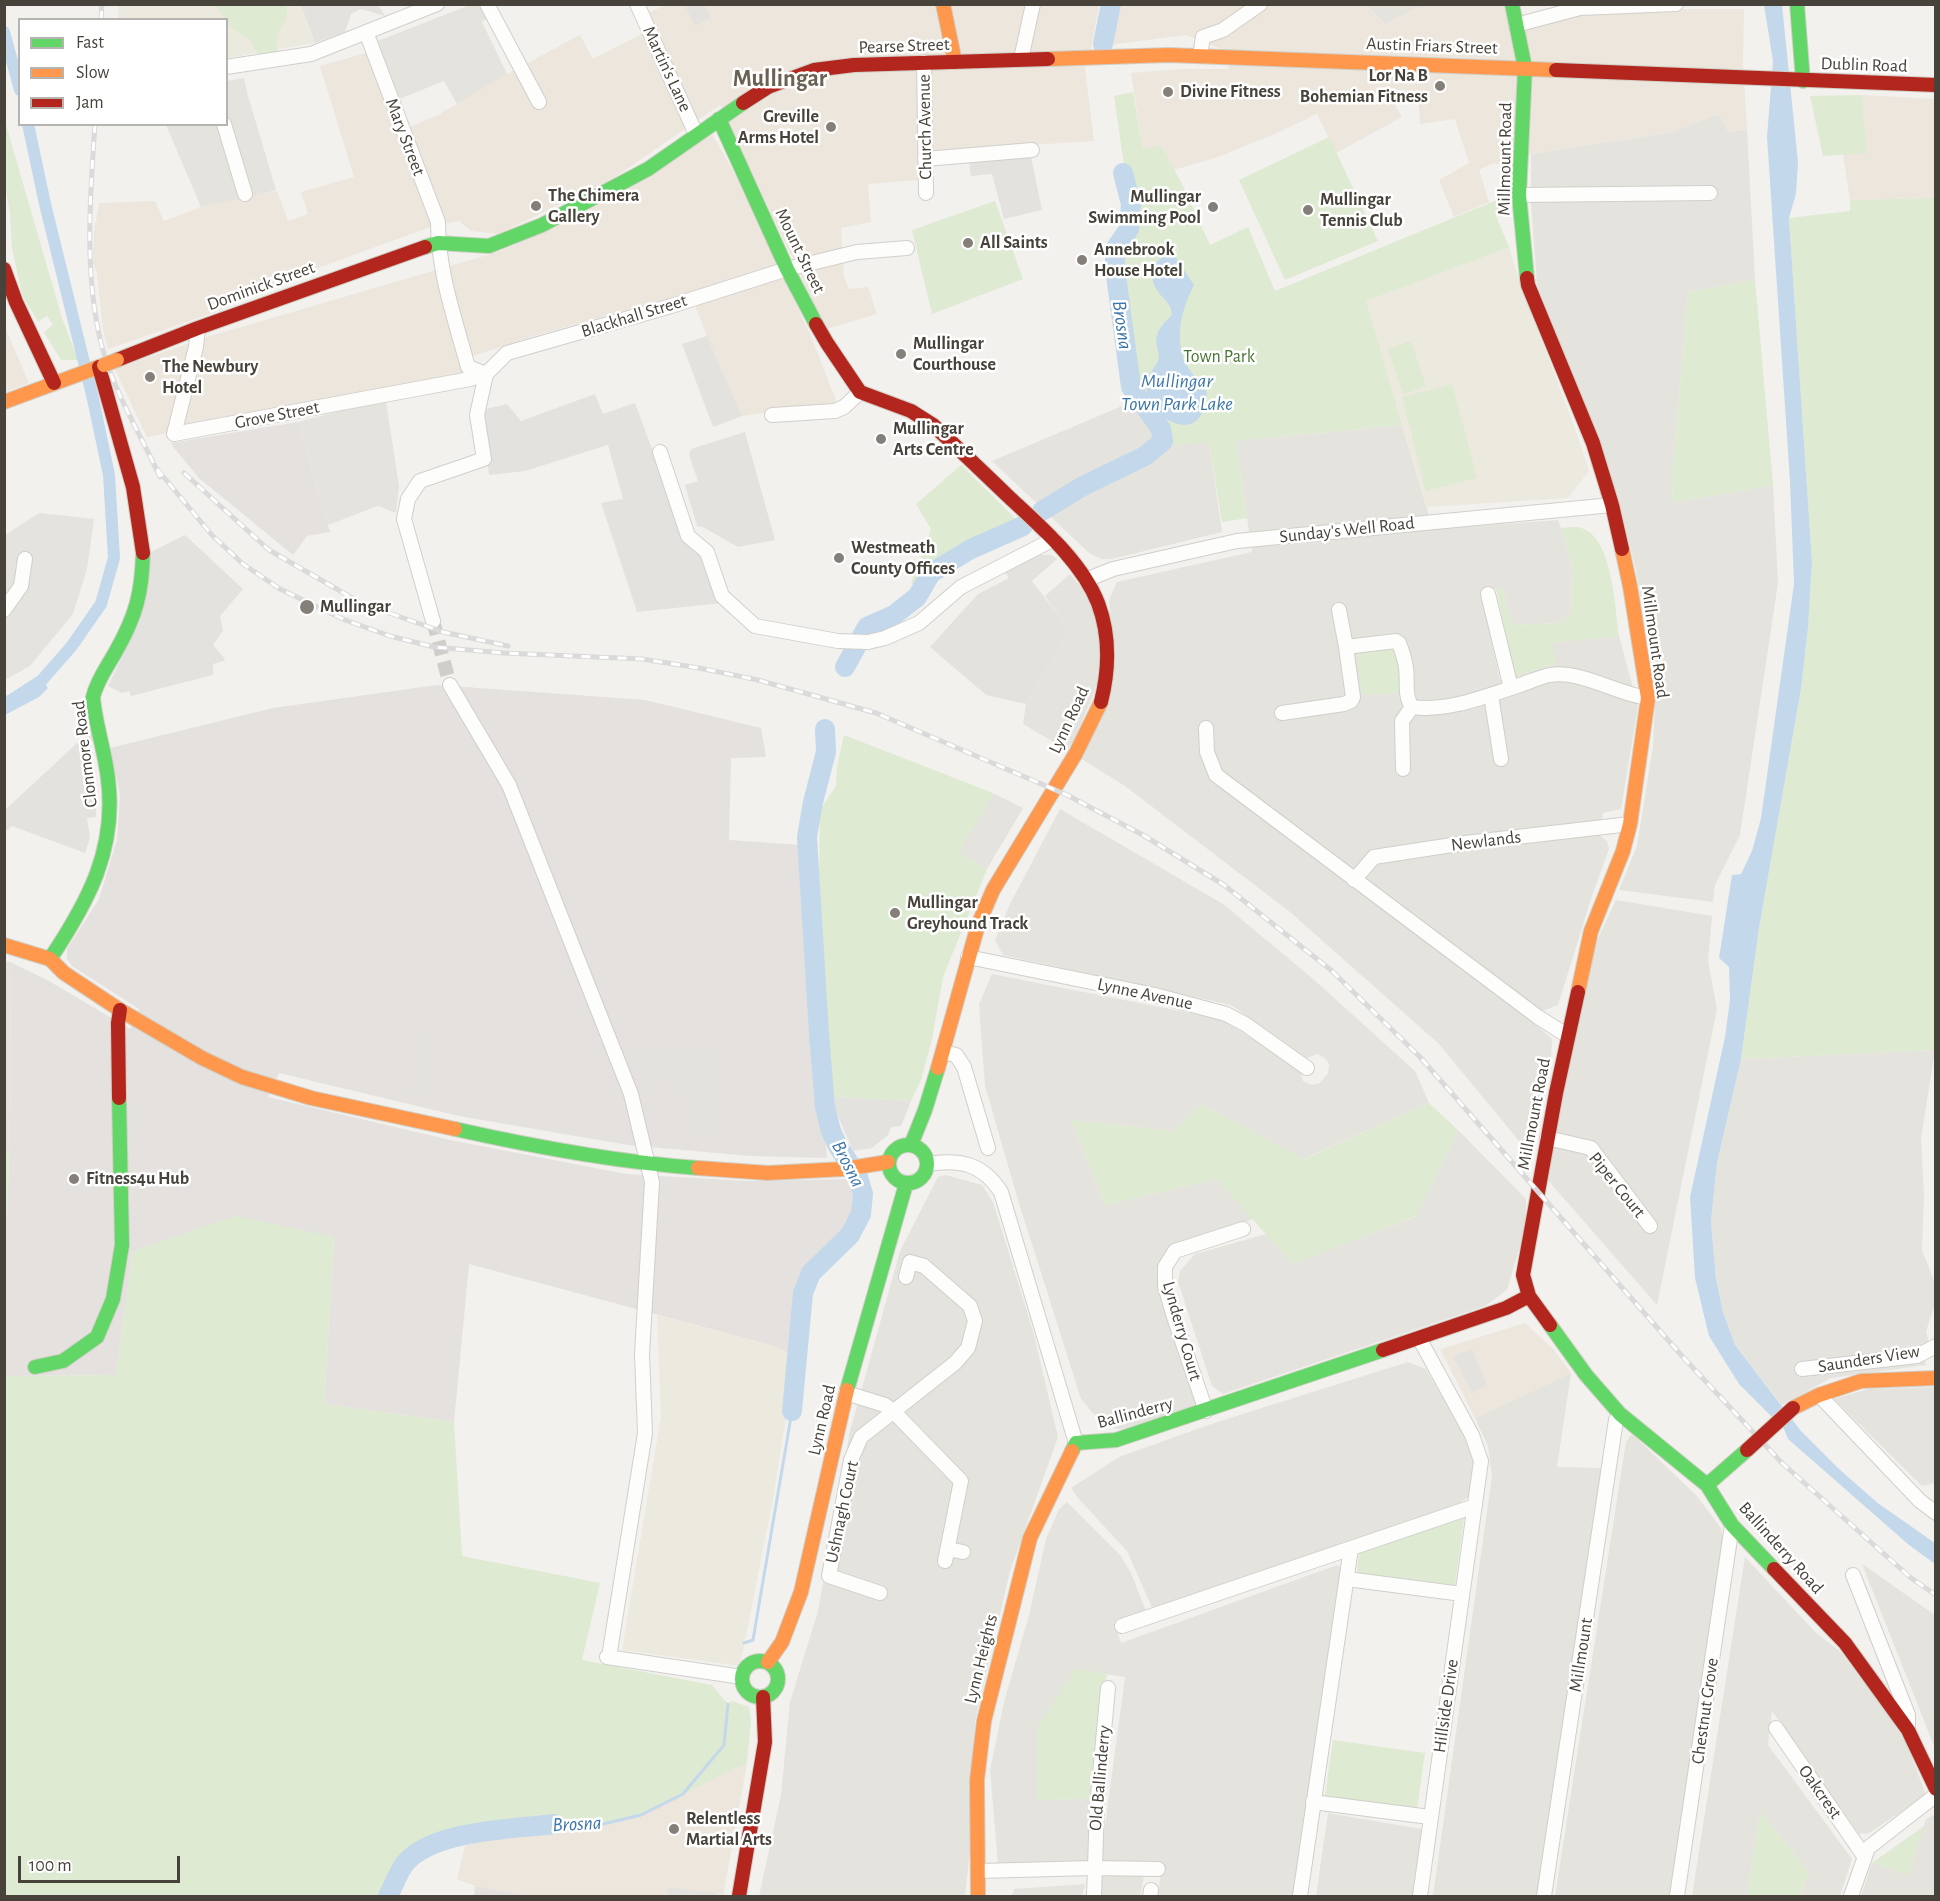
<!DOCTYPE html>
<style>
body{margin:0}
#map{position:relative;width:1940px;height:1901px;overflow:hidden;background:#f2f1ee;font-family:"Alegreya Sans",sans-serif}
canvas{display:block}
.frame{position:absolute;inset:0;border:6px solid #48433a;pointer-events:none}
.legend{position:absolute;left:18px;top:18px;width:210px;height:108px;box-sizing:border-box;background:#fff;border:2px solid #b6b4b0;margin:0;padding:8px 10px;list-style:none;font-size:18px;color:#48433a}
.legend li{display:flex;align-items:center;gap:12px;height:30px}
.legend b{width:30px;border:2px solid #b6b4b0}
.scale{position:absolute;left:18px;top:1856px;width:162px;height:27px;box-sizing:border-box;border:3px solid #48433a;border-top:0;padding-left:8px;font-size:18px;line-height:21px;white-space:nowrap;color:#48433a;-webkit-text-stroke:4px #fff;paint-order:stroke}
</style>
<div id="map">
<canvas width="1940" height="1901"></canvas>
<div class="frame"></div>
<ul class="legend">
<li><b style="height:8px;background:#63d668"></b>Fast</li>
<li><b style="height:8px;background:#ff974d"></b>Slow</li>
<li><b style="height:8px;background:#b3261e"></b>Jam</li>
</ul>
<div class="scale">100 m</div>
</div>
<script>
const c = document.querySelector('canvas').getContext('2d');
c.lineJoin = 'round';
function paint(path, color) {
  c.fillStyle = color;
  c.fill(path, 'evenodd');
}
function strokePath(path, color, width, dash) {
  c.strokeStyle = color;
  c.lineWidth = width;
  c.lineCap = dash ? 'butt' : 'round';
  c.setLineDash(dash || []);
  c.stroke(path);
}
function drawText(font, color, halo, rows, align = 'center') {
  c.font = font + ' "Alegreya Sans",sans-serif';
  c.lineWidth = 5;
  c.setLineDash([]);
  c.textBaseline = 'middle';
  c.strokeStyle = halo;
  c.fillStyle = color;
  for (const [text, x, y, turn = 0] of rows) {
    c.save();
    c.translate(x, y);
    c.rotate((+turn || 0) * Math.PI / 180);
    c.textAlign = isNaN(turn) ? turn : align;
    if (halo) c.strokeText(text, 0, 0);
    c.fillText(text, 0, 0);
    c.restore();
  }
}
paint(new Path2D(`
 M470 5H480L487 19 482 22 507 74 457 104 444 81 397 100 375 42Z
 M1366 5H1442L1413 9 1386 25Z
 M244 78 248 96 276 190 252 197 201 207 166 125 226 124 227 81Z
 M1719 114 1728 132 1747 130 1755 280 1688 292 1674 455 1672 503 1773 485 1778 583 1740 835 1715 885 1713 902 1619 890 1637 846 1653 746 1656 687 1636 570 1622 514 1537 284 1531 203V154L1672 132Z
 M1134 401 1167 446 1209 441 1222 532 1112 559H1101L1089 553 992 461Z
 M386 402 399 486 396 513 378 506 328 525 298 422 362 405Z
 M1402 425 1433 529 1558 520 1561 528 1572 566 1571 614 1561 623 1512 625 1502 587 1481 594 1500 680 1556 664 1551 643 1619 636 1638 707 1621 809 1603 813 1599 835 1607 841 1609 849 1592 896 1558 1005 1542 1011 1535 1024 1552 1039 1551 1064 1533 1158 1439 1044 1290 912 1125 786 1080 758 1112 633 1109 600 1117 582 1252 552 1236 441Z
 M39 513 94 519 87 569 73 614 30 666 5 680V535Z
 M1070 574 1088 596 1099 629 1100 653 1098 678 1094 693 1074 740 1067 750 1023 724 1026 704 1067 636 1061 619 1045 596Z
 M993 793 1023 808 987 869 958 853Z
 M1060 809 1223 904 1312 978 1415 1071 1429 1103 1303 1159 1201 1104 1174 1131 1071 1120 1105 1205 1216 1179 1253 1219 1172 1249 1162 1262 1199 1404 1121 1430 1102 1424 1081 1399 1018 1200 985 1086 979 1004 992 974 1221 1019 1300 1069 1303 1081 1312 1085 1320 1083 1328 1073 1329 1064 1325 1058 1318 1054 1307 1058 1231 1005 1003 955 995 940 1010 904Z
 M1616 900 1712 916 1708 961 1717 1009 1657 1305 1546 1178 1593 949Z
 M4 961 10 962 11 1084 9 1150H5Z
 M1935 1050 1921 1138 1924 1196 1922 1250 1936 1286 1935 1305 1926 1331 1932 1354 1924 1358 1926 1365 1831 1378 1782 1405 1735 1345 1723 1312 1716 1279 1711 1222 1717 1163 1741 1059Z
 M1458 1130 1526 1199V1225L1507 1290 1485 1306 1223 1394 1212 1386 1178 1282 1180 1271 1195 1254 1266 1234 1293 1263 1415 1217Z
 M946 1175 982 1185 993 1202 1033 1331 1058 1437 1010 1571 975 1722 972 1831 965 1896H759L781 1795 790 1702 818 1611 850 1431 900 1251 938 1177Z
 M1408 1362 1426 1369 1463 1433 1474 1464 1469 1496 1460 1503 1153 1610 1127 1551 1078 1498 1071 1488 1119 1457 1214 1423Z
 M1571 1373 1557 1467 1603 1468 1539 1896H1433L1492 1476 1488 1446 1475 1418Z
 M1935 1387V1483L1922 1486 1834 1399 1868 1389Z
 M1632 1434 1696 1495 1721 1528 1724 1552 1672 1896H1555L1626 1442Z
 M1067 1502 1121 1556 1131 1573 1146 1611 1114 1622 1121 1643 1337 1565 1344 1570 1294 1896H1158L1162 1864 1100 1863 1125 1677 1103 1674 1037 1727V1800L1091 1799 1089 1863 998 1865 990 1770 1004 1702 1029 1615 1046 1539 1059 1509Z
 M1745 1557 1816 1633 1840 1651 1888 1715 1908 1746 1926 1795 1869 1833 1859 1834 1772 1711 1768 1745 1852 1859 1840 1896H1799L1809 1873 1760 1811 1747 1896H1692Z
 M1862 1564 1935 1615V1749L1925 1723Z
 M1328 1813 1421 1829 1423 1837 1415 1896H1316Z
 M1934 1815 1935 1896H1861L1872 1863 1908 1875 1926 1819Z
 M1102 1875 1144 1876 1140 1896H1100L1098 1889Z
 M1085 1884 1082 1896H1012L1014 1889Z`), '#e5e3dd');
paint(new Path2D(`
 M1442 4 1508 5 1513 30 1579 13 1636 9H1744L1743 64 1747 130 1728 132 1719 114 1672 132 1531 154H1511L1510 164H1491L1479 170 1489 202 1454 217 1439 180 1469 163 1455 119 1420 124 1418 91 1386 90 1402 117 1336 153 1317 114 1277 133 1218 157 1174 170 1161 145 1143 149 1131 73 1181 69H1229L1226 51 1186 35 1108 45 1118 5H1366L1386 25 1413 9Z
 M666 5H1099L1092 44 1085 69 1094 141 918 152 919 180 868 184 871 222 841 228 844 277 849 289 868 287 877 314 826 329 720 105 612 179 498 234 471 231 459 221 442 224 405 129 438 115 507 74 580 35 593 59 654 28 648 13Z
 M366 53 375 70 433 226 323 266 261 293 204 316 108 349 103 330 97 273 93 263 94 232 99 203 155 201 164 221 201 207 277 191 288 221 308 214 301 192 354 177 320 66Z
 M1862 95 1935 99V198L1850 200 1843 154 1867 152Z
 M710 130 749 200 812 339 837 403 742 416 707 336 690 292 534 336 470 357 465 376 147 437 115 369 207 337 501 251 564 223Z
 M5 327 29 383 5 392H4Z
 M1525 1323 1553 1349 1571 1373 1475 1418 1439 1347 1441 1349Z
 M747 1763 723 1896H531L475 1886 457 1879 468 1834 555 1824 599 1825 641 1815Z`), '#ece6dc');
paint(new Path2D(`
 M298 422 330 532 307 536 293 555 199 478 174 448 171 443Z
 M437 685 645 700 761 728 766 757 731 758 729 840 800 845 827 1158 750 1156 628 1145 459 1116 279 1073 268 1097 450 1140 626 1174 747 1181 854 1179 861 1195 854 1227 801 1291 796 1357 774 1346 469 1264 454 1422 324 1404 334 1238 133 1251 116 1375 5 1376 4 1225 7 1219 11 1084 10 962 49 981 130 1029 139 1009 72 966 67 959V949L99 899 117 840 120 795 110 748 273 708Z
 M475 1886 531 1896H474Z`), '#e4e1de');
paint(new Path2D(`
 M119 5H301L315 43 227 58 226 20H118Z
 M1509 247 1519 280 1573 423 1589 471 1568 498 1427 507 1365 301Z
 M657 1315 774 1346 796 1357 772 1504 740 1666 622 1650 661 1417Z`), '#ece9de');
paint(new Path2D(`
 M215 5H285C290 19 284 22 278 33 276 39 277 48 277 54L260 58 251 41 233 29Z
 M1133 92 1143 149 1161 145 1182 184 1210 245 1248 227 1275 291 1507 196 1496 216 1509 247 1366 301 1402 425 1236 441 1247 518 1222 522 1209 442 1167 446 1162 426 1134 381 1117 266 1136 248 1114 96Z
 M1862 95 1867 153 1823 156 1810 96Z
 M4 118 62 318 78 360H61L44 332 53 325 47 316 38 322 22 294 12 248 10 213 5 186Z
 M1329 137 1378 241 1285 280 1239 180Z
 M1935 198V1050L1741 1059 1759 928 1801 689 1808 628 1812 562 1789 218 1850 211V200Z
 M995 201 1023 279 932 314 912 230Z
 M1755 280 1773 485 1672 503 1674 455 1688 292Z
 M1411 341 1426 387 1403 394 1388 349Z
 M1452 384 1477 478 1426 491 1402 397Z
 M961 465 1023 526 971 549 931 573 924 586 911 584 931 529 916 504Z
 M1561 528C1567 528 1575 526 1581 528 1613 537 1615 609 1619 636L1552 643 1556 664 1515 676 1496 589 1502 587 1512 625 1561 623 1571 614 1572 566Z
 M1381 648H1391L1399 662 1401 693 1362 695 1357 655 1361 651Z
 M844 735 993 793 959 853 987 869 943 977 932 1039 921 1080 911 1101 830 1097 819 874 820 810 836 786 837 767Z
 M1429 1103 1458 1130 1416 1216 1293 1264 1216 1179 1105 1205 1071 1120 1174 1131 1201 1104 1304 1159Z
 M5 1150H9L7 1219 5 1225Z
 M236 1216 334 1237 324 1404 454 1422 462 1556 600 1583 582 1660 712 1685 728 1704 732 1701 749 1707 751 1720 747 1763 641 1815 599 1825 555 1824 468 1834 428 1846 407 1860 388 1896H5L4 1376 116 1375 133 1251Z
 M1464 1518 1455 1585 1357 1573 1359 1550Z
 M1076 1668 1107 1675 1103 1691 1091 1799 1037 1800V1727Z
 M1333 1740 1425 1753 1417 1809 1325 1796Z
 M1760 1811 1809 1873 1799 1896H1747Z
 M1924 1826 1908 1875 1872 1863Z`), '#deead1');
paint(new Path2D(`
 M301 5H378L385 16 361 9 351 14 345 32 315 43Z
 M685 5H705L710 18 695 26Z
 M1031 157 1042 210 1004 219 992 174 971 176 969 162Z
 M707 336 742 416 713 427 682 344Z
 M595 394 603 414 635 403 659 468 700 551 722 603 637 612 601 503 623 499 608 445 525 471 489 475 483 418 486 409 507 404 521 421Z
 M745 432 775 540 738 547 703 527 697 526 685 485 698 481 689 455 691 449Z
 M185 535 243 589 220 616 223 631 213 645 225 659 224 661 213 664V675L131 696 129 691 122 693 108 686 137 626 149 553Z
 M1038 555H1051L1057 559 1032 581 1061 619 1067 636 1026 704 986 695 930 647 978 594 1009 578 1005 572Z
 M91 730 95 740 91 742 95 773 96 817 87 818 90 838 85 853 12 826 5 832V810Z
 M424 1031 430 1032 423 1097 413 1096Z
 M635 1048 720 1050 716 1134 695 1132V1116H701V1097L689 1092H678V1080H659L656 1092 642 1091Z
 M830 1097 911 1101 901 1126 891 1127 888 1135 872 1148 853 1151Z
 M1472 1349 1487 1386 1472 1393 1453 1356Z
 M669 1888 716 1892 715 1896H667Z`), '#e4e2df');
paint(new Path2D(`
 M1764 5H1782L1798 162 1796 194 1789 218 1812 562 1808 628 1801 689 1759 928 1741 1059 1717 1163 1711 1222 1716 1279 1723 1312 1735 1345 1801 1431 1840 1470 1879 1504 1935 1543V1564L1909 1545 1788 1439 1784 1429 1739 1384 1709 1336 1695 1278 1690 1197 1725 1037 1730 1000 1729 967 1719 958 1732 875 1741 874 1752 851 1761 818 1794 584 1790 481 1767 137 1773 61Z
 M1169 255 1175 256 1194 285C1182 308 1174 337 1185 362 1190 373 1201 383 1207 393 1202 455 1141 413 1147 381 1148 374 1156 367 1158 360 1160 356 1158 351 1157 347 1154 332 1162 325 1172 315 1171 302 1163 300 1157 290 1148 276 1152 259 1169 255Z
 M39 676 48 688 39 697 5 715V697Z`), '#c3d9eb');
strokePath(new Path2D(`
 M744 1643 753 1640 792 1411
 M555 1824 599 1825 641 1815 683 1794 724 1745 728 1704`), '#c3d9eb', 3);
strokePath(new Path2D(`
 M4 32 20 90
 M4 705 42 680 71 647 101 604 114 558 109 475 93 399 45 204 28 124`), '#c3d9eb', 12);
strokePath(new Path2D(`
 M1103 44 1111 4
 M1042 511 1083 486 1145 456 1163 441 1161 429 1131 387 1115 268V249L1129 229 1131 204 1123 173
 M845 667 867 627 894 615 917 597 931 573 971 549 1023 526
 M792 1411 803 1293 811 1273 850 1235 861 1214 863 1194 858 1177 838 1146 831 1131 825 1107 819 1034 807 837 813 802 826 752 825 729
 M388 1896C394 1886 399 1868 408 1860 439 1830 513 1829 555 1824`), '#c3d9eb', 20);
strokePath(new Path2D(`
 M433 621 450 685`), '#d0ceca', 14, [14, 7]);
const street = new Path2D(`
 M487 4 539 102
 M637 4 696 134
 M1516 25 1580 8 1676 4
 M366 32 438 222C438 272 455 319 468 367L486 374
 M1200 56 1203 37 1223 30 1260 4
 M1021 59 1033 4
 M924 62 926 193
 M226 67 311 54 437 4
 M224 124 245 194
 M925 159 1032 150
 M1519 195 1710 193
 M198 328 196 347 174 434 470 379 486 374 507 353 671 306 787 269 857 252 907 248
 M772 415 835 411 844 407 860 392
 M660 452 688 536 707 552 722 596 755 626 838 641 868 642 885 638 919 623 961 587 1054 539
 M1086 580 1113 569 1237 541 1612 505
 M1488 594 1511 688
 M4 610 21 586 25 559
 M1339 610 1346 647
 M433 621 404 519 408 499 420 481 484 459 477 415 486 374
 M450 685 509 785 631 1094 652 1182 642 1354 645 1433 609 1657
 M1491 695 1501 759
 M1282 713 1344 704 1351 701 1353 697 1346 647 1396 641 1399 643C1402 651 1405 659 1406 668 1408 682 1404 695 1412 707 1448 712 1486 696 1520 685 1529 682 1540 677 1550 675 1582 670 1616 694 1648 698
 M1206 728 1207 752 1216 775 1538 1017 1568 1036
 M1403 769 1402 721 1412 707
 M1354 880 1374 857 1465 843 1630 824
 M968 957 1155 995 1226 1014 1245 1024 1307 1068
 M943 1052 956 1055 964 1067 988 1148
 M1547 1138 1591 1148 1650 1226
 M927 1164C960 1159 982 1163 1001 1192L1076 1443
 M1419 1338 1472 1435 1481 1461 1420 1896
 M1802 1369 1917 1356 1936 1346
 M846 1393 885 1405 893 1411 961 1481 945 1561
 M1819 1395 1920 1501 1936 1513
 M1206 1411 1174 1317 1165 1286V1267L1175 1251 1243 1229
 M948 1549 963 1552
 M1853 1575 1908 1715V1730
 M1347 1579 1462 1594
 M880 1593 829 1576 851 1460 861 1437 955 1363 968 1348 975 1321 970 1306 924 1266 910 1262 906 1277
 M1122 1626 1475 1506
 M607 1657 742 1677
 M1776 1728 1864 1856
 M1313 1802 1430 1817
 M979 1871 1093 1868 1158 1869
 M1094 1896 1097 1806 1108 1688
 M1150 1896 1151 1890
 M1300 1896 1351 1548
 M1544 1896 1616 1420 1620 1414
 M1677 1896 1732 1525
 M1851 1896 1868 1848 1936 1795`);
const fast = new Path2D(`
 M1512 4 1525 68 1519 195 1527 278
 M1797 4 1803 81
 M719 119 787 269 816 324
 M425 247 438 243 489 246 542 225 648 169 743 103
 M50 959C88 902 117 849 108 779 105 751 95 724 93 697 97 680 108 666 116 651 136 616 142 593 143 553
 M455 1129C535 1147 616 1162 698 1168
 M889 1164a19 19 0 1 1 38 0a19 19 0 1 1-38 0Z
 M911 1145 925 1110 938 1068
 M1550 1325 1586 1375 1620 1414 1707 1485 1732 1525 1774 1569
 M35 1367 63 1361 97 1337 113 1299 122 1245 119 1098
 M847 1390 906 1184
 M1072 1451 1076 1443 1116 1440 1383 1350
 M1707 1485 1747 1450
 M742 1679a18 18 0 1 1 36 0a18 18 0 1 1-36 0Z`);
const slow = new Path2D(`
 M943 4 955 62
 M1048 59 1169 55 1556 70
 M4 402 104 365
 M4 945 50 959 64 973 120 1010 202 1058 242 1077 311 1098 455 1129
 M1578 992 1591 931 1623 851 1630 824 1648 698 1630 586 1622 549
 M938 1068 978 925 993 890 1076 753 1101 702
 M698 1168 768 1173 844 1169 888 1162
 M1793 1408 1819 1395 1861 1381 1936 1378
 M768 1662 782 1642 801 1592 847 1390
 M978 1896 977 1780 984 1721 1030 1538 1072 1451`);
const jam = new Path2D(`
 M1556 70 1936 85
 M743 103 768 87 814 70 854 65 1048 59
 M4 269 16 302 54 383
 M1527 278 1528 285 1593 443 1612 505 1622 549
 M816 324 827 343 860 392 911 411 933 425C959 449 984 473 1010 498 1041 527 1082 562 1098 603 1110 635 1109 670 1101 702
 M117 360 198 328 425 247
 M99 367 133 487 143 553
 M119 1098 118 1023 120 1010
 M1550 1325 1529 1296 1523 1275 1556 1093 1578 992
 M1383 1350 1506 1308 1529 1296
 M1774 1569 1845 1643 1908 1730 1936 1789
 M739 1896 765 1742 763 1697`);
strokePath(street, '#d0cfcb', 16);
strokePath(fast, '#d0cec5', 16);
strokePath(slow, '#d0cec5', 16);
strokePath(jam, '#d0cec5', 16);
strokePath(street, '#fdfdfc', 14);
strokePath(fast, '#63d668', 14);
strokePath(slow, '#ff974d', 14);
strokePath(jam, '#b3261e', 14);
const rail = new Path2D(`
 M101 20 102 4
 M95 124C90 196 84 273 101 343 113 391 140 433 160 477
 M157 469 211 534 243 564 280 589 345 620 390 636 434 647 503 653 642 659 699 668 758 680 876 713 1067 795 1143 835 1224 885 1332 971 1420 1057 1682 1356 1782 1463 1911 1578 1936 1595
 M184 473 269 550 361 603 443 632 508 646`);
strokePath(rail, '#dadada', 5);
strokePath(rail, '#fff', 3, [9]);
const slowBridge = new Path2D(`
 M104 365 117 360`);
const jamBridge = new Path2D(`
 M1747 1450 1793 1408`);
strokePath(slowBridge, '#d0cec5', 16, []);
strokePath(jamBridge, '#d0cec5', 16, []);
strokePath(slowBridge, '#ff974d', 14);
strokePath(jamBridge, '#b3261e', 14);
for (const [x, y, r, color] of [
 [1440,86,6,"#848079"],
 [1168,92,6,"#848079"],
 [831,127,6,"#848079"],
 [536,206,6,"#848079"],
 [1213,207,6,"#848079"],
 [1308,210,6,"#848079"],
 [968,243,6,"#848079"],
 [1082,260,6,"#848079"],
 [901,354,6,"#848079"],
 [150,377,6,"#848079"],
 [881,439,6,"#848079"],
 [839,558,6,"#848079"],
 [307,607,8,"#848079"],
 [895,913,6,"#848079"],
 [74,1179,6,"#848079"],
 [674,1829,6,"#848079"]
]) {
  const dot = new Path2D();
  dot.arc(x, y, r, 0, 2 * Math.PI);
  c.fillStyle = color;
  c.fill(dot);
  strokePath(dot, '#fff', 2);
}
drawText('18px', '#48433a', '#fff', [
 ["Pearse Street",904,46,-2],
 ["Austin Friars Street",1432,46,2],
 ["Dublin Road",1864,65,2],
 ["Martin's Lane",667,69,65],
 ["Church Avenue",925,127,-91],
 ["Mary Street",405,137,69],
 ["Millmount Road",1505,159,-89],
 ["Mount Street",800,251,64],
 ["Dominick Street",261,286,-20],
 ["Blackhall Street",634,316,-17],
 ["Grove Street",277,415,-11],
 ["Sunday's Well Road",1347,530,-6],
 ["Millmount Road",1655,642,82],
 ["Lynn Road",1069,720,-65],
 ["Clonmore Road",85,754,-97],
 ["Newlands",1486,841,-7],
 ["Lynne Avenue",1145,994,12],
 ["Millmount Road",1534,1114,-79],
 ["Piper Court",1617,1185,51],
 ["Lynderry Court",1182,1331,74],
 ["Saunders View",1869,1359,-9],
 ["Ballinderry",1135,1413,-15],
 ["Lynn Road",822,1420,-77],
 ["Ushnagh Court",842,1512,-78],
 ["Ballinderry Road",1781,1548,48],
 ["Millmount",1581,1655,-81],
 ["Lynn Heights",981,1659,-76],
 ["Hillside Drive",1446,1706,-82],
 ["Chestnut Grove",1705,1711,-82],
 ["Old Ballinderry",1100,1778,-85],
 ["Oakcrest",1820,1792,55]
]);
drawText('bold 18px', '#48433a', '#fff', [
 ["Lor Na B",1428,76,"right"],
 ["Bohemian Fitness",1428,97,"right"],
 ["Divine Fitness",1180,92],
 ["Greville",819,117,"right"],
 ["Arms Hotel",819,138,"right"],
 ["The Chimera",548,196],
 ["Gallery",548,217],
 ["Mullingar",1201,197,"right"],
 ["Swimming Pool",1201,218,"right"],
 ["Mullingar",1320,200],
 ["Tennis Club",1320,221],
 ["All Saints",980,243],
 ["Annebrook",1094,250],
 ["House Hotel",1094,271],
 ["Mullingar",913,344],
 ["Courthouse",913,365],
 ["The Newbury",162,367],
 ["Hotel",162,388],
 ["Mullingar",893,429],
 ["Arts Centre",893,450],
 ["Westmeath",851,548],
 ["County Offices",851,569],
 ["Mullingar",320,607],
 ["Mullingar",907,903],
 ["Greyhound Track",907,924],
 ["Fitness4u Hub",86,1179],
 ["Relentless",686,1819],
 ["Martial Arts",686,1840]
], 'left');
drawText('18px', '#487532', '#fff', [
 ["Town Park",1219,357]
]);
drawText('italic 20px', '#3d76aa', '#fff', [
 ["Brosna",1122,325,82],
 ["Mullingar",1177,381],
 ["Town Park Lake",1177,404],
 ["Brosna",848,1164,63],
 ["Brosna",577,1824,-3]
]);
drawText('bold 24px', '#6a6252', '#fff', [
 ["Mullingar",780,79]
]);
</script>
